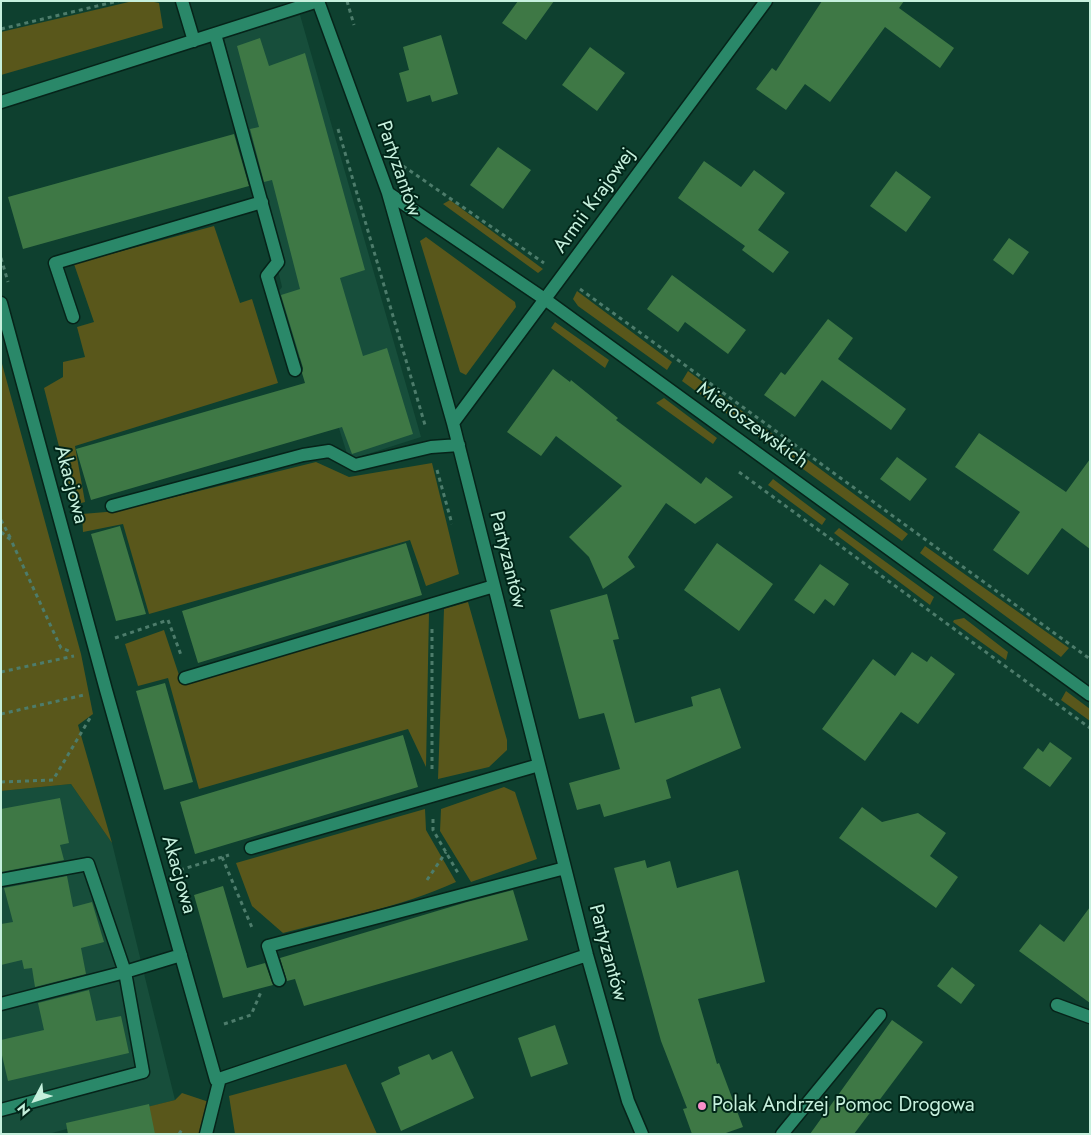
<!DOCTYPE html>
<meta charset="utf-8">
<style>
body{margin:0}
#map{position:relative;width:1091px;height:1135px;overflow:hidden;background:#0e402f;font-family:Jost,sans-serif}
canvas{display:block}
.frame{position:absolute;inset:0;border:2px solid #c6f0dd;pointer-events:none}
.north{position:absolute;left:10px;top:1075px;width:50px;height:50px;-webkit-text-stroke:4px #002518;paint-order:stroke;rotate:230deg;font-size:14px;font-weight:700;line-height:20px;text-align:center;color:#c6f0dd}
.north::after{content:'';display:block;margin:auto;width:18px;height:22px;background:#c6f0dd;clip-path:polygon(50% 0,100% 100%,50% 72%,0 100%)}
</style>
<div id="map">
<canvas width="1091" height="1135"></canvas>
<div class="frame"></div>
<div class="north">N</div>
</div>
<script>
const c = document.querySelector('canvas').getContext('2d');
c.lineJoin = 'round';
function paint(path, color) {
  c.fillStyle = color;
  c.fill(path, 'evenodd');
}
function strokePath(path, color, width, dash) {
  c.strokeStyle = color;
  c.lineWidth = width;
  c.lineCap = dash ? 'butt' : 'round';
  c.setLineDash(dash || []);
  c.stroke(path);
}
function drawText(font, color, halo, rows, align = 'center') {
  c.font = font + ' Jost,sans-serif';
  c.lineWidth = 4;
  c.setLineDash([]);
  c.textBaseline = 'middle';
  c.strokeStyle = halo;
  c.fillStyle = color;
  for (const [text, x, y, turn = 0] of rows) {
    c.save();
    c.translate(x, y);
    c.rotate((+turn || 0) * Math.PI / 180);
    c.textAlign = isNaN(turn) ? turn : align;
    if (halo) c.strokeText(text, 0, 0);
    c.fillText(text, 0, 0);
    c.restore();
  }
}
paint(new Path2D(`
 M300 15 421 437 349 460 316 355 295 359 276 295 282 287 224 38Z
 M71 784 112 843 175 1100 48 1134H1V791Z`), '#174e3b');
paint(new Path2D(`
 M133 1H149L159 3 163 28 1 75V32Z
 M450 200 543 269 538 273 443 204Z
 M214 226 240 303 252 299 278 383 75 446 85 502 74 505 44 388 63 377V362L85 357 77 327 94 322 74 264Z
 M426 237 515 302 516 307 466 375 460 372 420 241Z
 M577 291 672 362 667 370 578 306 573 299Z
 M555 322 609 360 605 368 551 328Z
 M1 360 81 654 93 714 78 725 112 843 71 784 1 791Z
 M688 371 908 534 902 541 682 381Z
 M664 398 717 438 713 444 656 403Z
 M316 462 349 477 432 463 459 574 426 586 410 540 149 614 123 524 83 532 82 514 118 511Z
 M773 479 826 519 822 525 768 485Z
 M839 528 934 597 930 605 834 533Z
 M925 546 1069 648 1061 657 920 553Z
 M468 602 507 740V750L489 767 438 779 444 609Z
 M429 612 426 767 408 729 199 789 168 678 138 686 125 644 164 630 182 684Z
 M964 618 1008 652 1006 660 953 622 954 620Z
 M1066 691 1090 709V721L1061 700Z
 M504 787 515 792 537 859 471 882 440 831 441 809Z
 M425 809 426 830 456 882C401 907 341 918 283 933L252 906 236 863Z
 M346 1064 377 1134H235L229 1096Z
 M182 1093 209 1102 201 1134H153L147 1107 175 1100Z`), '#59571b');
paint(new Path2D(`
 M518 1H554L526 40 502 23Z
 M822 1H904L899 8 954 48 940 68 885 27 830 102 805 84 786 110 756 89 772 68 776 71Z
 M441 35 458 94 432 102 430 95 407 102 399 73 409 70 403 47Z
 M260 38 269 66 305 53 365 270 340 278 363 356 387 348 413 434 352 454 342 427 91 500 76 449 305 383 302 373 303 368 281 295 300 289 272 180 264 182 250 129 259 127 237 46Z
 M590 47 625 73 597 111 562 85Z
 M234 134 249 186 23 249 8 197Z
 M498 147 531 170 503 209 470 185Z
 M704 161 741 187 754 170 785 193 758 230 789 252 773 273 742 250 745 246 678 198Z
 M896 171 931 197 906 232 870 206Z
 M1009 238 1029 252 1013 275 993 260Z
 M672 275 746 330 728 354 685 322 678 332 647 309Z
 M828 319 853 338 838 359 906 409 891 430 822 380 795 417 764 395 781 372 785 375Z
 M553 369 570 382 571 380 618 418 616 420 701 484 706 477 733 497 695 524 666 503 628 557 635 567 603 589 589 557 569 537 622 486 556 436 541 456 507 432Z
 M979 433 1066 492 1090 459V549L1062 528 1028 575 993 550 1020 512 955 467Z
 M897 457 927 479 910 501 880 479Z
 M120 526 146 614 116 621 91 534Z
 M406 543 422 595 198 663 182 611Z
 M717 543 773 584 739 631 684 590Z
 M820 564 849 584 834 606 825 599 814 614 794 600Z
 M607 594 619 639 613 640 635 723 693 706 691 697 720 688 741 748 666 780 671 798 604 817 600 804 577 810 569 783 620 769 604 713 579 719 550 610Z
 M912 652 927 662 931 656 955 674 918 724 901 712 865 761 822 729 873 659 895 676Z
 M165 683 193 782 164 790 136 691Z
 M403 735 418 787 195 854 180 802Z
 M1050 742 1072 758 1050 787 1023 768 1038 748 1043 752Z
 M60 798 69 843 60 845 64 860 1 872V809Z
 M862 807 882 822 918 813 946 833 930 856 958 877 936 908 839 838Z
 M645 860 647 868 670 861 677 888 738 870 765 982 698 999 717 1064 719 1063 743 1127 723 1134H692L683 1109 687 1108 661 1041 650 1001 614 868Z
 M67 876 73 907 92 902 104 942 81 948 86 974 35 987 32 968 24 969 22 960 1 965V924L13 922 4 888Z
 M223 886 247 968 265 963 273 985 223 998 194 895Z
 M513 890 528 940 304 1006 295 979 287 981 280 958 467 902Z
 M1090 907V1003L1019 951 1040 924 1064 942Z
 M952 967 975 985 961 1004 937 986Z
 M89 990 96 1021 121 1016 129 1053 8 1081 1 1051V1040L44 1030 38 1003Z
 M892 1020 923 1042 854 1134H810Z
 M555 1025 568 1064 531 1077 518 1038Z
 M452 1051 474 1098 401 1131 381 1083 400 1074 398 1067 429 1054 432 1060Z
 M149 1104 155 1134H68L66 1123Z`), '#3e7845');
const minor = new Path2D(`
 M182 1 194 41
 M318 1 388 193 453 423 587 955 628 1101 642 1134
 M215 34 278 262 267 276 295 370
 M1 102 318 1
 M388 193 546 300 1090 695
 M1 303 106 690 216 1080 587 955
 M73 317 55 263 262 202
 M453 423 766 1
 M112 506 303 455 329 451 355 465 431 447 459 445
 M185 678 494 586
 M251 848 539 765
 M1 880 88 864 125 972 143 1072 1 1110
 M279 980 268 946 565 868
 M1 1004 125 972 181 955
 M1057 1005 1090 1017
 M206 1134 220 1078
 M782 1134 880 1015`);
strokePath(minor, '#062319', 15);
strokePath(new Path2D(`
 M347 1 354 25
 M1 29 118 1
 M338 129 425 425
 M403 166 544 263
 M1 258 8 282
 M580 289 1090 659
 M437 470 452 524
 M739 472 1090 728
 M1 520 11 539
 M1 532 11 540 61 648 72 652
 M432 629V773
 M115 638 168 620 181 655
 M1 672 74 656
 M1 714 84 695
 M1 782 53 780 90 718
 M433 819V830L458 873
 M222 857 253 930
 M180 870 229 855
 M427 880 446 852
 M224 1024 251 1015 261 992
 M179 1134 183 1128`), '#4d7c6b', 3, [4, 4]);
strokePath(minor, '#2a8869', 12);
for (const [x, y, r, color] of [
 [702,1106,5,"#f98fca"]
]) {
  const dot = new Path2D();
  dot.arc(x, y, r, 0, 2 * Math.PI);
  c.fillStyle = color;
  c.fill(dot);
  strokePath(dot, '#002518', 2);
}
drawText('20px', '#c6f0dd', '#002518', [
 ["Partyzantów",398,169,71],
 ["Armii Krajowej",595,201,-54],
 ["Mieroszewskich",752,426,36],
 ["Akacjowa",70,485,75],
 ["Partyzantów",507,560,76],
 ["Akacjowa",178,875,74],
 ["Partyzantów",607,953,75]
]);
drawText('20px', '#c6f0dd', '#002518', [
 ["Polak Andrzej Pomoc Drogowa",712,1106]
], 'left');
</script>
